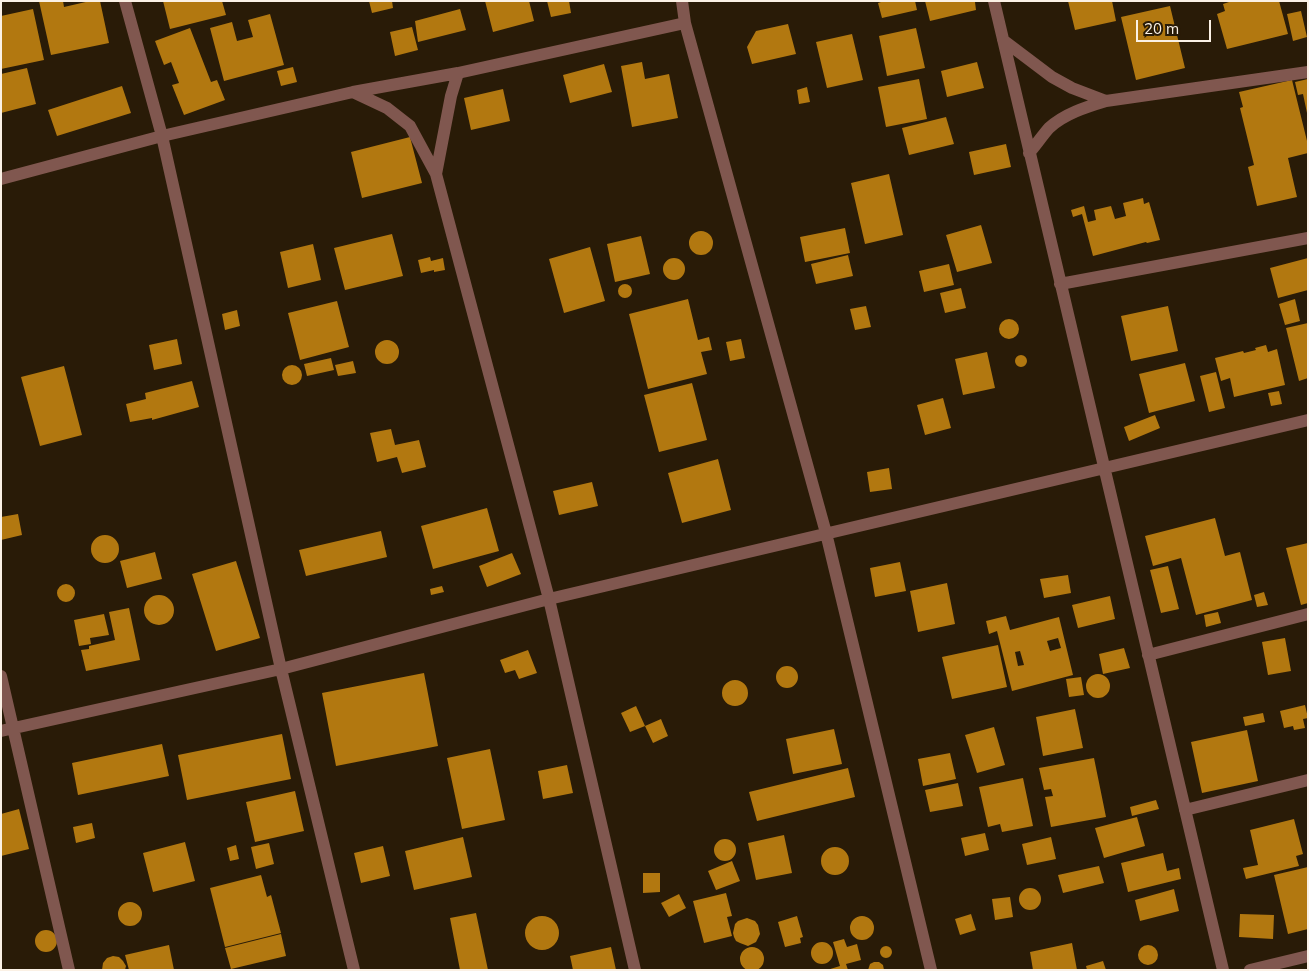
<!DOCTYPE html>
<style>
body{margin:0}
#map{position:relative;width:1309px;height:971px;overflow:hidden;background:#291b07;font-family:Mulish,sans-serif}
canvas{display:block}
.frame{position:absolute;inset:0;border:2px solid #fbf1e5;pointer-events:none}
.scale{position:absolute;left:1136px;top:20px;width:75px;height:22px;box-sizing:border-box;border:2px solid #fbf1e5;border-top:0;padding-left:6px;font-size:15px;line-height:18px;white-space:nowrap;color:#fbf1e5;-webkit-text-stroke:4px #291b07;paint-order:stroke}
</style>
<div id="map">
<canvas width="1309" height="971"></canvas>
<div class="frame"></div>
<div class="scale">20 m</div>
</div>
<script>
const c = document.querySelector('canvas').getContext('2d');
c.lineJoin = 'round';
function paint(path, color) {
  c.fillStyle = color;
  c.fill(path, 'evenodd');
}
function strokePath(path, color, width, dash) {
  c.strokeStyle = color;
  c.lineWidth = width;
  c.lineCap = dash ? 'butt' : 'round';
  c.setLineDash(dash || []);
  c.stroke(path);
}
paint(new Path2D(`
 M39 1H63L64 7 90 1H100L109 43 51 55Z
 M163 1H222L226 15 170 29Z
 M369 1H392L393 8 372 13Z
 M485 1H529L534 21 493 32Z
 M547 1H569L571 13 551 17Z
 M884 1H915L917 10 882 18 878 3Z
 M925 1H973L975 2 976 10 930 21Z
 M1068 1H1112L1116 21 1075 30Z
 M1232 1H1279L1288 34 1227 49 1217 14 1225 11 1223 4Z
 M1170 6 1185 68 1136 80 1121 17Z
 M33 9 44 60 1 69V16Z
 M460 9 466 30 418 42 415 21Z
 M1301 11 1307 37 1293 41 1287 14Z
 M270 14 284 65 224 81 210 28 232 22 237 41 253 37 248 20Z
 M788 24 796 54 752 64 747 47 756 31Z
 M412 27 418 50 395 56 390 32Z
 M190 28 211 82 217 80 225 100 184 115 172 85 179 83 171 62 164 65 155 41Z
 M916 28 925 68 887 76 879 36Z
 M852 34 863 80 827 88 816 42Z
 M642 62 645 79 669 74 678 118 632 127 621 66Z
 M977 62 984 88 947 97 941 71Z
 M604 64 612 92 570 103 563 75Z
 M293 67 297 82 281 86 277 71Z
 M27 68 36 104 1 113V74Z
 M919 79 927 119 886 127 878 87Z
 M1308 79V113H1307L1303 94 1298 95 1295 82Z
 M1292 80 1308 145V153L1288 158 1297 197 1257 206 1248 167 1254 165 1240 108 1243 107 1239 92Z
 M122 86 131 113 57 136 48 110Z
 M807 87 810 102 799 104 797 90Z
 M503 89 510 121 471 130 464 98Z
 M946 117 954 144 909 155 902 128Z
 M410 137 422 183 362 198 351 152Z
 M1006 144 1011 167 974 175 969 152Z
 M889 174 903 235 865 244 851 183Z
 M1143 198 1144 204 1149 202 1160 240 1147 243 1146 242 1093 256 1082 214 1073 217 1071 210 1084 206 1088 222 1096 220 1094 210 1111 206 1115 219 1126 216 1123 203Z
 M981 225 992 263 957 272 946 235Z
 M845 228 850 253 805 262 800 237Z
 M689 243a12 12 0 1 1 24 0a12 12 0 1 1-24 0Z
 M392 234 403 276 345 290 334 248Z
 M641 236 650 274 615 282 607 244Z
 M313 244 321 280 288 288 280 252Z
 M590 247 605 301 564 313 549 259Z
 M848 255 853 276 816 284 811 264Z
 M430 257 431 261 443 258 445 270 434 272V270L421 273 418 260Z
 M1308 258V290L1278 298 1270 268Z
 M663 269a11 11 0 1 1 22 0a11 11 0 1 1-22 0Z
 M949 264 954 285 924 292 919 271Z
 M618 291a7 7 0 1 1 14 0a7 7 0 1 1-14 0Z
 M961 288 966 308 945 313 940 293Z
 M688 299 698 340 709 337 712 350 701 352 707 374 648 389 629 314Z
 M1295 299 1300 321 1285 325 1279 304Z
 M337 301 349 347 300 360 288 313Z
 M866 306 871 327 855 330 850 309Z
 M1168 306 1178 351 1131 361 1121 316Z
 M237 310 240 326 225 330 222 314Z
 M999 329a10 10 0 1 1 20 0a10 10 0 1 1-20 0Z
 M1308 323V378L1299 381 1286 328Z
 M177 339 182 364 154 370 149 345Z
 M741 339 745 358 730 361 726 342Z
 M375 352a12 12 0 1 1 24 0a12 12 0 1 1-24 0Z
 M1266 345 1268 352 1277 349 1285 385 1234 397 1230 378 1221 381 1215 358 1243 351 1244 353 1256 350 1255 348Z
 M987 352 995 388 963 395 955 359Z
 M1015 361a6 6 0 1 1 12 0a6 6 0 1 1-12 0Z
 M331 358 334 370 307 376 304 364Z
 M353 361 356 373 338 376 335 365Z
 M1185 363 1195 401 1149 413 1139 374Z
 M282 375a10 10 0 1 1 20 0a10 10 0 1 1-20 0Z
 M64 366 82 435 40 446 21 377Z
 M1216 372 1225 408 1209 412 1200 376Z
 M192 381 199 407 152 420V418L130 422 126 404 146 399 145 393Z
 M692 383 707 440 659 452 644 395Z
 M1279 391 1282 404 1271 406 1268 393Z
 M943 398 951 428 925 435 917 405Z
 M1155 415 1160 428 1129 441 1124 427Z
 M391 429 395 445 419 440 426 467 402 473 397 457 377 462 370 433Z
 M718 459 731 510 682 523 668 473Z
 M889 468 892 489 870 492 867 472Z
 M592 482 598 506 559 515 553 491Z
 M487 508 499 551 433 569 421 526Z
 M18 514 22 535 1 540V517Z
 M1215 518 1225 556 1240 552 1252 600 1196 615 1181 558 1153 566 1145 536Z
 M381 531 387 557 306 576 299 550Z
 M91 549a14 14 0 1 1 28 0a14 14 0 1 1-28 0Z
 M1308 543V603L1301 605 1286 548Z
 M155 552 162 579 127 588 120 561Z
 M512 553 521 574 487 587 479 566Z
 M236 561 260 638 216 651 192 574Z
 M900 562 906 591 875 597 870 568Z
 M1168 566 1179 609 1161 613 1150 570Z
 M1068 575 1071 593 1044 598 1040 579Z
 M947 583 955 624 918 632 910 591Z
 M57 593a9 9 0 1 1 18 0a9 9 0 1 1-18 0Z
 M442 586 444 592 431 595 430 589Z
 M1264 592 1268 605 1257 607 1254 595Z
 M144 610a15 15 0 1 1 30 0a15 15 0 1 1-30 0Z
 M1110 596 1115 619 1078 628 1072 605Z
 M129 608 140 660 86 671 81 650 89 649V646L115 640 109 612Z
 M1218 612 1221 623 1206 627 1204 615Z
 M104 614 109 635 90 638 91 644 79 646 74 620Z
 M1006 616 1010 630 1059 617 1073 675 1012 691 997 631 989 634 986 621ZM1058 638 1061 648 1050 651 1047 641ZM1020 651 1024 665 1018 666 1015 652Z
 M1285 638 1291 671 1268 675 1262 642Z
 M998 645 1007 687 952 699 942 657Z
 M1124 648 1130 668 1103 674 1099 654Z
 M528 650 537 673 519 679 515 670 505 673 500 660Z
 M776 677a11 11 0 1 1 22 0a11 11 0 1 1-22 0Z
 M424 673 438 746 336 766 322 693Z
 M1086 686a12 12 0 1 1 24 0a12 12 0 1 1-24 0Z
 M1081 677 1084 695 1069 697 1066 679Z
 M722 693a13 13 0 1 1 26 0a13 13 0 1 1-26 0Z
 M1305 705 1308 718 1303 719 1305 728 1294 730 1293 726 1284 728 1280 711Z
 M636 706 645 726 630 732 621 713Z
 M1075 709 1083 748 1043 756 1036 717Z
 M1263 713 1265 722 1245 726 1243 717Z
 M661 719 668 736 653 743 645 726Z
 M994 727 1005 765 977 773 965 735Z
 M834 729 842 764 793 774 786 739Z
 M1247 730 1258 781 1202 793 1191 742Z
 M282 734 291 779 187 800 178 755Z
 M162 744 169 776 78 795 72 763Z
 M490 749 505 820 462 829 447 758Z
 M950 753 956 779 923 786 918 759Z
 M1094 758 1106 817 1051 827 1045 797 1053 796 1051 789 1044 790 1039 768Z
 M567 765 573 793 543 799 538 771Z
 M848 768 855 797 757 821 749 792Z
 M1023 778 1033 826 1002 832 1000 824 988 827 979 787Z
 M958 783 963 806 930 812 925 790Z
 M295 791 304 831 255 842 246 802Z
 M1156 800 1159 809 1132 816 1130 807Z
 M19 809 29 849 1 856V814Z
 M1137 817 1145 846 1104 858 1095 828Z
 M1294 819 1303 854 1296 856 1299 866 1246 879 1243 868 1258 865 1250 830Z
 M92 823 95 838 76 843 73 827Z
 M985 833 989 850 965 856 961 838Z
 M784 835 792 873 756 880 748 843Z
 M463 837 472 877 414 890 405 851Z
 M1051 837 1056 859 1027 865 1022 844Z
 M714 850a11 11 0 1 1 22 0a11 11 0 1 1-22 0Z
 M185 842 195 881 153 892 143 853Z
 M269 843 274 864 256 869 251 847Z
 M236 845 239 859 230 861 227 848Z
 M383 846 390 876 361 883 354 853Z
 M821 861a14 14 0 1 1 28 0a14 14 0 1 1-28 0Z
 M1163 853 1167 871 1179 868 1181 879 1128 892 1121 863Z
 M732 861 740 881 716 890 708 871Z
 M1099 866 1104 883 1063 893 1058 875Z
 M1308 867V929L1288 934 1274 875Z
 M643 873H660V892L643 893Z
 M261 875 267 897 271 895 281 933 225 947 210 888Z
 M1019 899a11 11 0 1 1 22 0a11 11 0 1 1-22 0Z
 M1174 889 1179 911 1140 921 1135 900Z
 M726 893 732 916 727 917 732 936 704 943 693 901Z
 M679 894 686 908 669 917 661 903Z
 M1010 897 1013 917 995 920 992 899Z
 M118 914a12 12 0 1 1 24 0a12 12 0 1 1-24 0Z
 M476 913 488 970H460L450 918Z
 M971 914 976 930 960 935 955 919Z
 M1240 914 1274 915 1273 939 1239 937Z
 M525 933a17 17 0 1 1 34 0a17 17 0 1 1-34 0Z
 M850 928a12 12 0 1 1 24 0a12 12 0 1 1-24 0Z
 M797 916 803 937 800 938 801 943 785 947 778 922Z
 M747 918 755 921 758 925 760 934 756 942 748 946 740 943 736 941 734 937 733 933 735 924 738 921Z
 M35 941a11 11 0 1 1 22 0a11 11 0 1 1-22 0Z
 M281 934 286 956 231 969 225 948Z
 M844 939 847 947 857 944 861 960 846 964 848 970H827L840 966 833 942Z
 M811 953a11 11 0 1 1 22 0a11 11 0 1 1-22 0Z
 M1072 943 1077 970H1033L1030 952Z
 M1138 955a10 10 0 1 1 20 0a10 10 0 1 1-20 0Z
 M169 945 174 970H129L125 955Z
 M880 952a6 6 0 1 1 12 0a6 6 0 1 1-12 0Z
 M611 947 616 970H573L570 956Z
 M740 959a12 12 0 1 1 24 0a12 12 0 1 1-24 0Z
 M113 956 119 957 123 961 126 966 125 970H102L103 963 107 958Z
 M1103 961 1106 970H1087L1086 966Z
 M874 962H879L883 965 884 970H868L870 964Z`), '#b27810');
strokePath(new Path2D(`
 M125 1 162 136 281 669 354 970
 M682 1 685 23 826 533 931 970
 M994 1 1223 970
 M1003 40 1052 77 1072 88 1106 101
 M353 92 387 108 410 126 436 174 549 599 635 970
 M1029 153C1036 145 1042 136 1049 128 1064 114 1086 107 1106 101L1308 72
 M436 174 451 96 458 73
 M1 179 162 136 353 92 458 73 685 23
 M1060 284 1308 238
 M1148 655 1308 614
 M1 676 69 970
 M1 731 281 669 549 599 1308 420
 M1185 810 1308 780
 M1250 970 1308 956`), '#80574f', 12);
</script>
